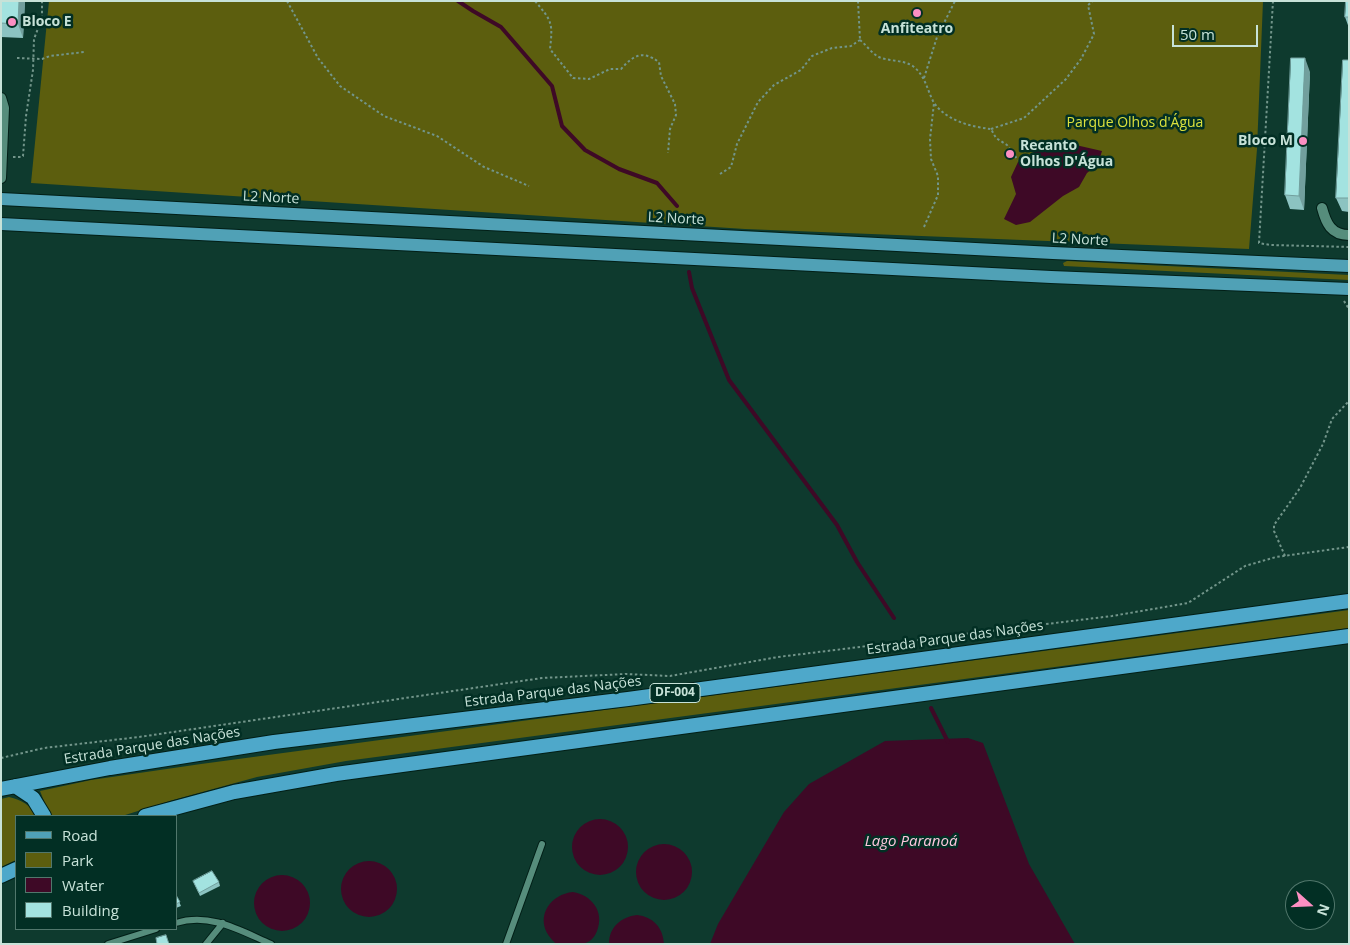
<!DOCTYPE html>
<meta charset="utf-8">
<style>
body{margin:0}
#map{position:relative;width:1350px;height:945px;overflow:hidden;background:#0e3a2e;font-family:"Open Sans",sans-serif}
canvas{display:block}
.frame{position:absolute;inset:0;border:2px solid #c7e2d8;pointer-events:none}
.legend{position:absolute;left:15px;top:815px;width:162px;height:115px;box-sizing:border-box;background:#022f24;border:1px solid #51776c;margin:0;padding:6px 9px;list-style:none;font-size:15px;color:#c7e2d8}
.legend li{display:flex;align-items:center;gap:10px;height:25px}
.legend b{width:25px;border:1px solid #51776c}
.north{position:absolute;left:1285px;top:880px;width:50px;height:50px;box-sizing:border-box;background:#022f24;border:1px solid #51776c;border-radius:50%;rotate:110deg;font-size:14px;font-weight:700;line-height:20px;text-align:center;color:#c7e2d8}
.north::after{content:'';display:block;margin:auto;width:18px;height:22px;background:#fc8fc2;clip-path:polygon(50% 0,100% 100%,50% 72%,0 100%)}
.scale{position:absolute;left:1172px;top:25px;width:86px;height:22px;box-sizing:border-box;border:2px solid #c7e2d8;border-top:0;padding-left:6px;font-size:15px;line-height:18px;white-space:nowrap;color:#c7e2d8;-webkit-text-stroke:4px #022f24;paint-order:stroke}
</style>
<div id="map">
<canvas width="1350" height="945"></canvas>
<div class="frame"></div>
<ul class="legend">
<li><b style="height:6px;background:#50a1b6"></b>Road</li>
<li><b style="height:14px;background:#5c5e0e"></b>Park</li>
<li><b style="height:14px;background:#3e0926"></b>Water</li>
<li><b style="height:14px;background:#a3e3e0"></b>Building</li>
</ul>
<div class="north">N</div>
<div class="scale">50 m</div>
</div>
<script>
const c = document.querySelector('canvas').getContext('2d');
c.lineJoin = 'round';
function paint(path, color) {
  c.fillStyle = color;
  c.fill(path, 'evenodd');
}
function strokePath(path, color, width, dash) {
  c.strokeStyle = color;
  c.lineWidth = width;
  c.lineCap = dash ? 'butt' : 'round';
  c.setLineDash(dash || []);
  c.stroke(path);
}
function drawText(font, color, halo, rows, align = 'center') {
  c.font = font + ' "Open Sans",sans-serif';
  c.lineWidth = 5;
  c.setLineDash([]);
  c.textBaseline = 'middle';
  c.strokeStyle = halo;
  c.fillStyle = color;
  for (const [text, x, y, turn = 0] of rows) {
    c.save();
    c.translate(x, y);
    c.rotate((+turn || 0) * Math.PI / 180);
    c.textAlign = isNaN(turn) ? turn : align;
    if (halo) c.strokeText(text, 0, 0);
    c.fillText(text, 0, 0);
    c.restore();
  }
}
paint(new Path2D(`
 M49 1H1263L1257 149 1249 249 745 229 31 183Z
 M1067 261 1349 275V280L1064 266 1063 263Z
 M1349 610V628L346 761 257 777 173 800 122 816H50L40 791 91 780 201 764Z
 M9 797C22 800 30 805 37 816H16V860L1 867V799Z`), '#5c5e0e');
paint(new Path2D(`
 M1064 140 1080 146 1102 151 1098 164 1087 173 1079 187 1063 196 1030 222 1016 225 1004 219 1016 194 1011 177 1018 162 1034 152Z
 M968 738 983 743 1029 864 1075 944H710L718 924 784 812 809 784 885 741Z
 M572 847a28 28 0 1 1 56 0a28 28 0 1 1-56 0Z
 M636 872a28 28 0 1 1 56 0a28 28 0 1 1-56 0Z
 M341 889a28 28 0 1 1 56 0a28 28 0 1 1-56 0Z
 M254 903a28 28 0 1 1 56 0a28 28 0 1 1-56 0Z
 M573 892C591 895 605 911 597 931 593 941 587 944 577 944 571 944 563 945 557 944 554 943 551 938 549 936 535 916 551 894 573 892Z
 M637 915C653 917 663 927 664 944H609C609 927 621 917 637 915Z`), '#3e0926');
strokePath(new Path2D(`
 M458 1 473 11 501 27 552 86 562 126 585 150 619 169 657 183 677 206
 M689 272 692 288 729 380 837 525 857 562 894 618
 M931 708 948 742`), '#3e0926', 4);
const service = new Path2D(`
 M176 923C210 912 241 931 271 944
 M108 944 156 929
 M206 944 223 923
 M506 944 542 844`);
const minor = new Path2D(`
 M1322 208C1326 223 1331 235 1349 235`);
const tertiary = new Path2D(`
 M1 98 4 108 1 178`);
const primary = new Path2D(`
 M1 199 1053 253 1349 266
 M1 224 1051 277 1349 289`);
const trunk = new Path2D(`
 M15 786 33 798 44 816
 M1 789 110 768 274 742 628 699 1349 601
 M145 816 234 792 336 774 1349 636
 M1 876 16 869`);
strokePath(service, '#021f17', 8);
strokePath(minor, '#021f17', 12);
strokePath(tertiary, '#021f17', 12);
strokePath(primary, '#021f17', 14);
strokePath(trunk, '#021f17', 16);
strokePath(new Path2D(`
 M287 1 318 58 340 86 384 116 437 136 484 167 529 186
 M535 1C552 21 553 23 550 49L573 78 589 79 610 69H621C634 55 642 50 659 62L661 76 675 104 676 115 670 129 668 153
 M858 1 860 40
 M1273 1 1259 243 1270 245 1349 247
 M860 40C866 45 871 52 877 56 887 62 904 59 914 67 925 76 927 89 933 101 944 120 971 127 991 129L996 138 1007 145 1018 160
 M17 58 42 59 50 56 84 52
 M924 78 937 37 955 1
 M991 129 1024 118 1066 79 1081 59 1094 34 1088 5 1093 1
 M13 157H21L23 156 26 116 33 70 34 39 42 18V1
 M720 174 731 167 737 144 758 102 774 85 801 70 812 56 832 48 851 46 860 40
 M924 227 938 195V176L931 159 930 139 934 103
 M1344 301 1349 309
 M1285 556 1274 531V525L1300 488 1323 444 1332 419 1349 401
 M1 758 44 748 139 737 542 678 626 674 670 676 778 657 1112 616 1188 603 1245 566 1276 557 1349 547`), '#72958a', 2, [2.5, 2.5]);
strokePath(service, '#568d7c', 6);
strokePath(minor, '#568d7c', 10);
strokePath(tertiary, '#568d7c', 10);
strokePath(primary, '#50a1b6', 12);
strokePath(trunk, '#4ea8ca', 14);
paint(new Path2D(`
 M1 1H25L23 38 1 37Z
 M1349 1V28L1345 17Z
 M1349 60V212L1342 211 1336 198Z
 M1310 72 1304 210 1290 209 1285 195Z
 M193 881 219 882 220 886 200 896Z
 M176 895 181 906 176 908Z`), '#8cc3c1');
paint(new Path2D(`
 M19 1H25L23 38 18 24Z
 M1305 58 1310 72 1304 210 1299 196Z`), '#729f9d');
const building = new Path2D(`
 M1 1H19L18 24 1 23Z
 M1346 1H1349V17H1345Z
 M1291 58H1305L1299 196 1285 195Z
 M1343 60H1349V198H1336Z
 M212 871 219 882 199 893 193 881Z
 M176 895 180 902 176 904Z
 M166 935 169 944H157L156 938Z`);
paint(building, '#a3e3e0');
strokePath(building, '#729f9d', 1);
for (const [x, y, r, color] of [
 [917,13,5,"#fc8fc2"],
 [12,22,5,"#fc8fc2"],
 [1303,141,5,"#fc8fc2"],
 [1010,154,5,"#fc8fc2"]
]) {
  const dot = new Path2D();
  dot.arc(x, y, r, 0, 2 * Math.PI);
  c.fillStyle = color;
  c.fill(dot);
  strokePath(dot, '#022f24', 2);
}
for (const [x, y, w] of [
 [675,693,50]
]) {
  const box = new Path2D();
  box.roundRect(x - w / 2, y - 9.5, w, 19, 4);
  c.fillStyle = '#022f24';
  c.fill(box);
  strokePath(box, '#c7e2d8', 1);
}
drawText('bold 12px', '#c7e2d8', null, [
 ["DF-004",675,693]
]);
drawText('bold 14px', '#c7e2d8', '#022f24', [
 ["Bloco E",22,22],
 ["Anfiteatro",917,29,"center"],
 ["Bloco M",1293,141,"right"],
 ["Recanto",1020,146],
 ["Olhos D'Água",1020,162]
], 'left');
drawText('14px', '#dbe13d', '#022f24', [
 ["Parque Olhos d'Água",1135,123]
]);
drawText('14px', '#c7e2d8', '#022f24', [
 ["L2 Norte",271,198,3],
 ["L2 Norte",676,219,3],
 ["L2 Norte",1080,240,3],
 ["Estrada Parque das Nações",955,638,-8],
 ["Estrada Parque das Nações",553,692,-7],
 ["Estrada Parque das Nações",152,746,-9]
]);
drawText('italic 15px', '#fec6dd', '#022f24', [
 ["Lago Paranoá",911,842]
]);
</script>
